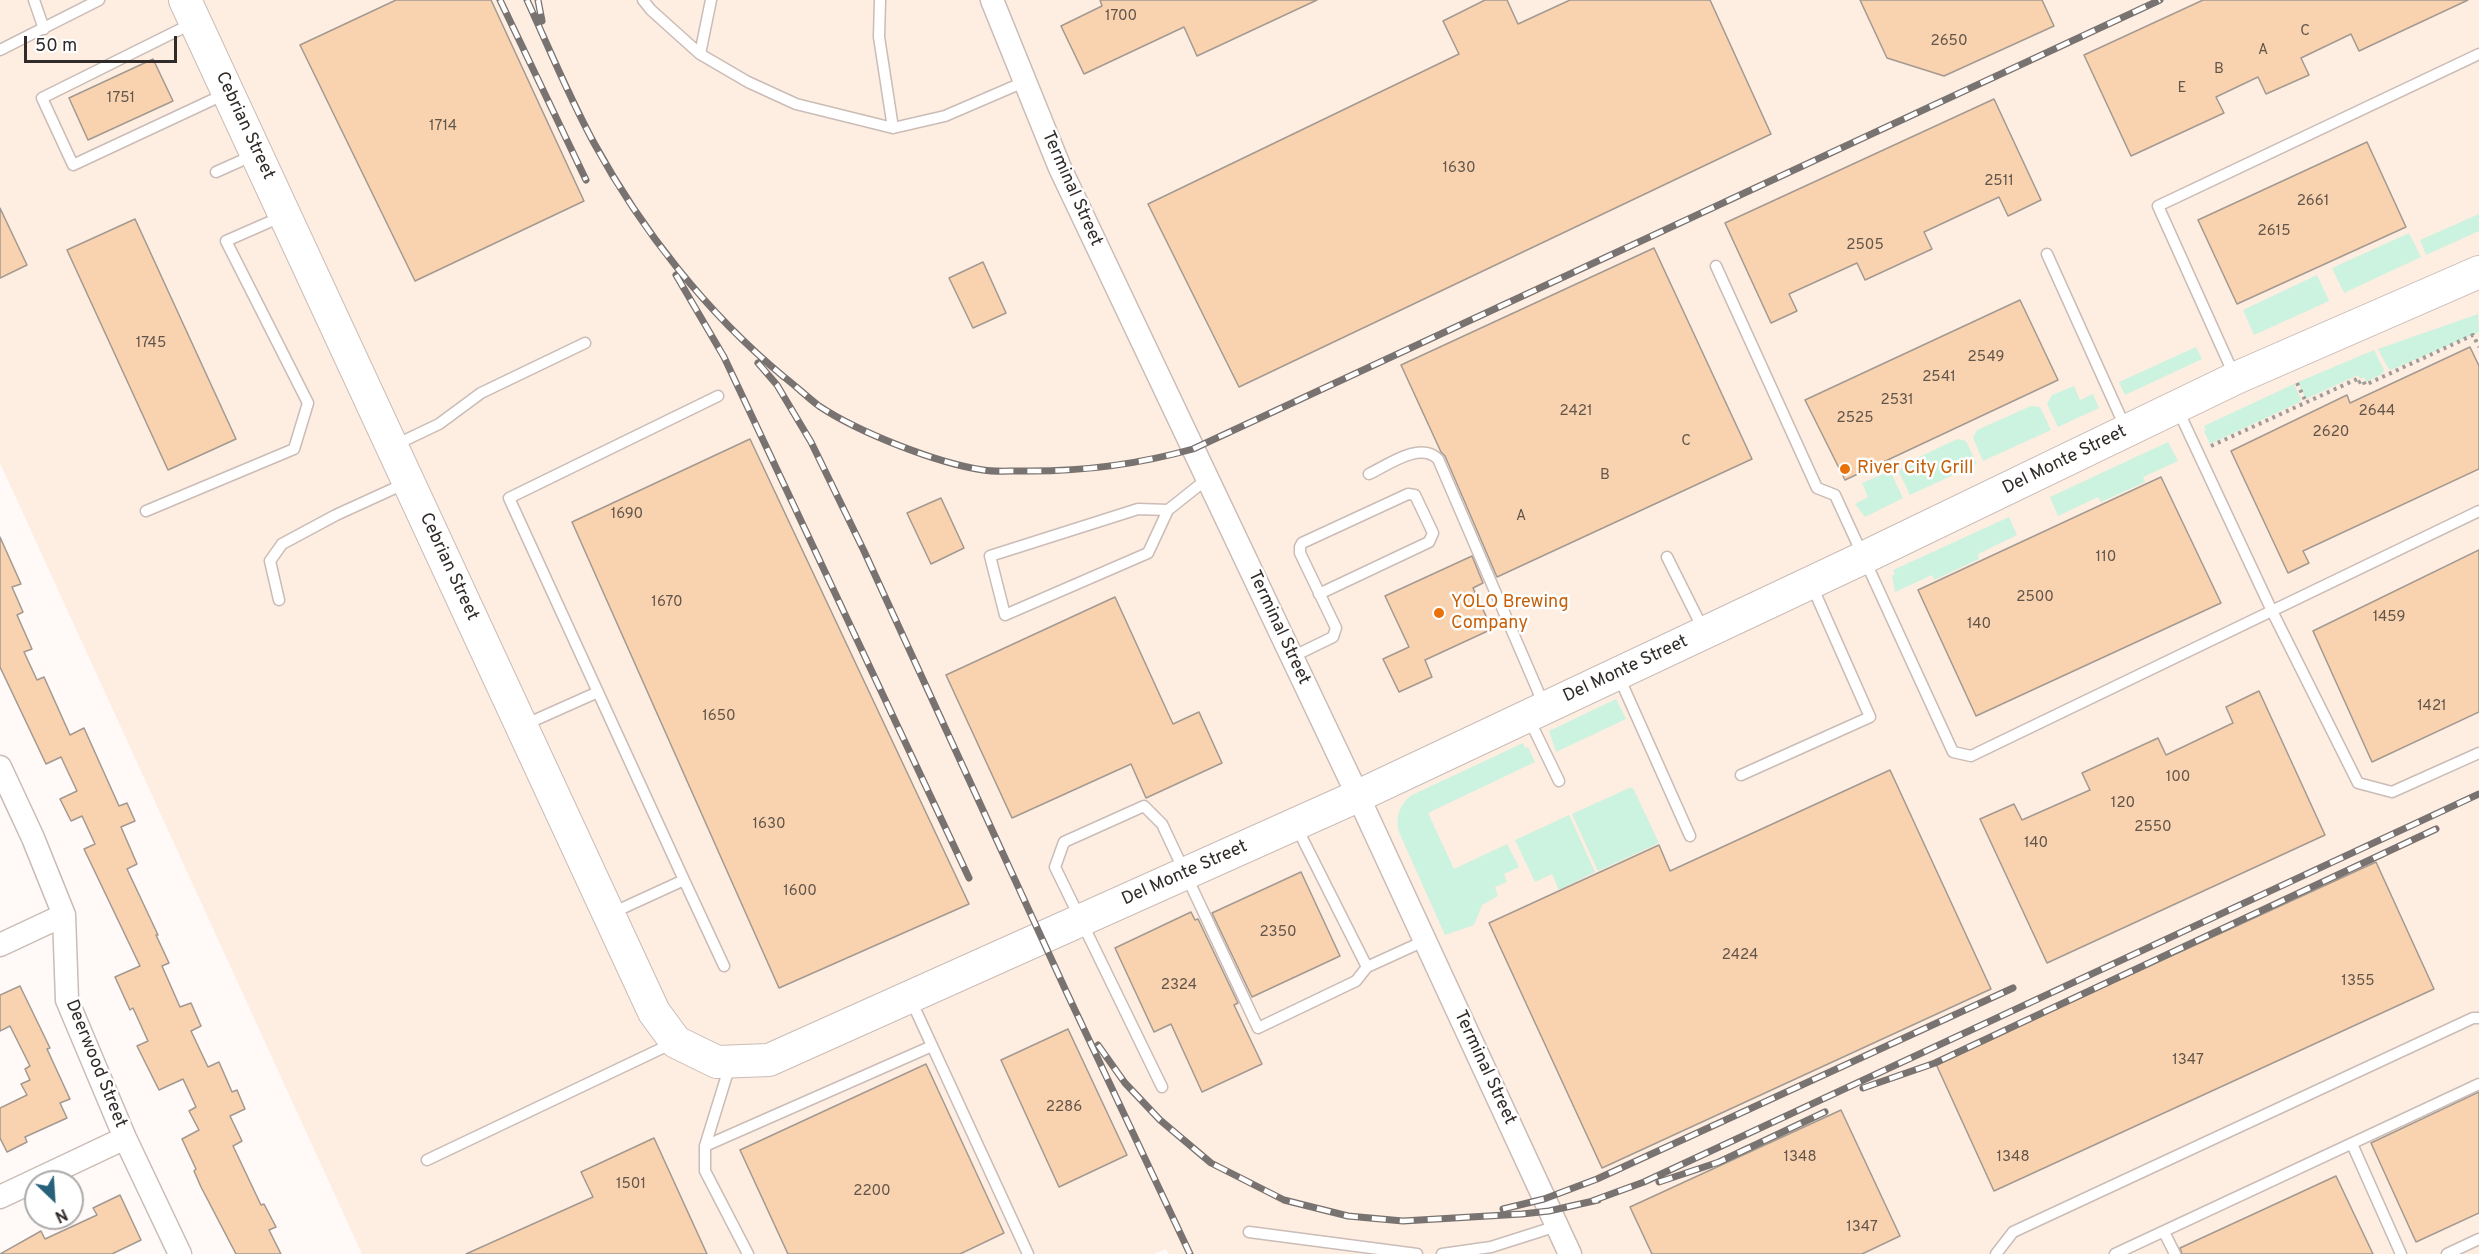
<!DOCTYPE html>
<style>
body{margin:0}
#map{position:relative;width:2479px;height:1254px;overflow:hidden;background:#fff9f7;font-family:Overpass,sans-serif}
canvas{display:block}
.north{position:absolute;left:24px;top:1170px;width:60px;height:60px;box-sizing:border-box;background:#fff;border:2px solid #acaaa9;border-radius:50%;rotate:155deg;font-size:16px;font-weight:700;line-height:24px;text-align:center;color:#302b28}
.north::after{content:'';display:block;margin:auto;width:21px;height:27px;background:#27607a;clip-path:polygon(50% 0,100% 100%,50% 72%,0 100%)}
.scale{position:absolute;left:24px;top:36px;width:153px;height:27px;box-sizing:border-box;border:3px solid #302b28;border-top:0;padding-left:8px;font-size:18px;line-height:21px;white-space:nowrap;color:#302b28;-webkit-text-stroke:4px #fff;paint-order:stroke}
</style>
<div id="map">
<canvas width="2479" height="1254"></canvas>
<div class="north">N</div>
<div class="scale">50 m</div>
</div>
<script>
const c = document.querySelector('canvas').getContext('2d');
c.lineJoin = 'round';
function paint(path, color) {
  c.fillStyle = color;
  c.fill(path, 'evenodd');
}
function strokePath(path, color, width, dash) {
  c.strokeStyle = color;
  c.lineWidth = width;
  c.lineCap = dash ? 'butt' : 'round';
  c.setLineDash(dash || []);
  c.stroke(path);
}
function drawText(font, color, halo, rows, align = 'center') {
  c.font = font + ' Overpass,sans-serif';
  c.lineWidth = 5;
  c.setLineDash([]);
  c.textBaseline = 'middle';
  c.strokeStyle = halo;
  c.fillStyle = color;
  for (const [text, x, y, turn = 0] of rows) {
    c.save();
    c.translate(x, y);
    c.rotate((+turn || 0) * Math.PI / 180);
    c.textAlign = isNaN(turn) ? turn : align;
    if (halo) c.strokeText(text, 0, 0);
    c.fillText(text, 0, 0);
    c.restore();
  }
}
paint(new Path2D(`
 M0 0H2479V1254H1169L1166 1249 1154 1254H362L0 463Z`), '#feede1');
paint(new Path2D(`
 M2479 214V231L2426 255 2420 240Z
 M2409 233 2421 257 2344 293 2332 268Z
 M2317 275 2329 301 2254 335 2243 310Z
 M2478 314 2479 332 2391 370 2388 368 2378 349Z
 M2196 347 2202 359 2125 395 2119 382Z
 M2374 350 2384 370 2382 374 2366 382 2364 377 2360 379 2358 375 2308 398 2305 397 2298 382Z
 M2294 384 2301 399 2300 402 2210 444 2204 431 2206 430 2204 426Z
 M2074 386 2080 400 2093 394 2099 408 2058 427 2047 404 2052 395Z
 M2031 406 2040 407 2051 430 1983 461 1973 438 1977 430Z
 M1957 439 1966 441 1977 464 1910 495 1899 472 1905 464Z
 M2168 442 2178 461 2143 477 2145 482 2101 502 2098 497 2058 516 2050 497Z
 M1883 474 1892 475 1903 498 1865 517 1855 504 1868 497 1862 483Z
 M2009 517 2017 535 1978 554 1979 559 1934 580 1932 575 1895 592 1892 576 1895 574 1893 570Z
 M1616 699 1626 719 1556 752 1549 731Z
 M1523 743 1525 748 1528 747 1535 762 1428 813 1454 869 1507 844 1519 867 1504 874 1507 882 1495 887 1498 896 1482 905 1474 925 1445 935 1399 832C1395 817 1399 807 1410 796Z
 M1629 788H1633L1659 843 1598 871 1572 814Z
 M1569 815 1595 872 1559 890 1552 874 1535 882 1515 840Z`), '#ccf3df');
const building = new Path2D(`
 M396 0H491L584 201 415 281 300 45Z
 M1100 0H1317L1197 56 1184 27 1084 74 1061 26 1102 6Z
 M1485 0H1507L1518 24 1570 0H1710L1771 134 1239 387 1148 204 1459 54 1443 21Z
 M1860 0H2042L2054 26 1944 76 1887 58Z
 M2203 0H2468L2359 51 2351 34 2301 58 2309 75 2266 94 2258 77 2216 97 2224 113 2131 156 2084 55Z
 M153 59 173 101 88 140 69 98Z
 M1994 99 2041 200 2008 216 1999 197 1924 232 1932 249 1865 280 1857 263 1789 294 1797 311 1771 323 1725 223Z
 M2367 142 2406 227 2237 304 2198 220Z
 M0 208 27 265 0 278Z
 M135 219 236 439 168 470 67 250Z
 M1654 248 1752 459 1497 577 1445 456 1441 452 1401 365Z
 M983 262 1006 313 973 328 949 278Z
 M2020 300 2058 380 1845 480 1805 400Z
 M2470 347 2479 366V469L2303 551 2309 563 2288 573 2231 451 2347 395 2350 403Z
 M750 439 969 904 779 988 572 522Z
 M2161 477 2221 603 1976 716 1918 590Z
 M941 498 964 548 931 564 907 513Z
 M0 537 21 584 12 587 23 612 17 615 32 649 24 652 37 680 44 677 70 735 84 728 119 806 127 803 135 821 121 827 137 864 127 869 158 935H156L169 963 162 966 180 1007 191 1003 201 1026 191 1031 208 1067 219 1062 232 1092 237 1090 245 1109 230 1116 242 1141 233 1146 261 1205 264 1204 276 1227 269 1230 281 1254H236L201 1187 194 1171 196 1169 182 1139 199 1130 189 1111 196 1107 183 1079 159 1090 137 1046 148 1041 133 1008 130 1010 115 977 140 966 84 849 95 844 82 816 71 821 60 799 77 791 61 757 46 764 0 667Z
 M2479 550V712L2372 762 2313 631Z
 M1472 556 1483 583 1473 588 1492 629 1425 660 1432 677 1399 692 1383 659 1409 647 1385 596Z
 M1115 597 1173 724 1199 712 1222 763 1146 798 1131 764 1012 818 946 675Z
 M2259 691 2325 835 2047 963 1980 819 2014 804 2022 820 2090 790 2082 773 2158 738 2166 755 2233 723 2226 707Z
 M1890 770 1991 989 1602 1168 1489 923 1659 845 1670 871Z
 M2376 862 2434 989 1994 1191 1936 1064Z
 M1301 872 1340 956 1252 997 1212 913Z
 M1191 912 1195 920 1198 919 1238 1003 1234 1005 1262 1064 1202 1092 1171 1024 1154 1032 1115 948Z
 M20 986 50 1048 47 1049 70 1099 60 1103 67 1118 25 1137 27 1142 7 1152 0 1138V1108L27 1095 21 1084 30 1080 25 1069 30 1066 10 1026 0 1031V995Z
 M1068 1029 1127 1155 1059 1187 1001 1060Z
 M926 1064 1004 1233 960 1254H788L740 1150Z
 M2479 1092V1213L2416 1242 2371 1143Z
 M1841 1110 1900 1236 1862 1254H1652L1630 1207Z
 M654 1138 707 1254H466L593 1197 581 1172Z
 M2336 1176 2373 1254H2182L2180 1248Z
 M120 1195 141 1240 112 1254H0L41 1231 45 1239 97 1215 93 1208Z`);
paint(building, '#f9d3b0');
strokePath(building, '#a39990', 1.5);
const lane = new Path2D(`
 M34 0 44 29
 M643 0 651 10 700 54 748 82 796 104 893 128 945 116 1024 82
 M880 0 879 37 893 128
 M193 23 42 98 73 165 225 94
 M0 50 99 0
 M700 54 711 0
 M216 172 254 155
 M2047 254 2126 429
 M1716 266 1817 488 1835 495 1953 752 1971 756 2479 511
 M2235 377 2158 206 2479 54
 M2178 410 2272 611 2358 783 2392 792 2479 753
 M395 445 439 424 481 393 585 343
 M1369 474C1388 465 1420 441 1438 459L1544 705
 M1168 510 1138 509 990 556 1005 615 1148 553 1168 510 1207 479
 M146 511 294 449 308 403 226 241 283 216
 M1667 557 1703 629
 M279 600 270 561 282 544 336 515 406 483
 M1292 657 1333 637 1336 628 1300 553V547L1302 543 1408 494 1415 495 1433 533 1429 542 1319 594
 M1619 677 1690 836
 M1529 719 1559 781
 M524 725 598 692
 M1741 775 1870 717 1812 586
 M1296 826 1367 967 1424 941
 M684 880 509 498 718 396
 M612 913 684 880 724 966
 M910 998 1028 1254
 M730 1065 705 1146V1171L748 1254
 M1162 1087 1055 867 1064 842 1144 806 1162 824 1258 1028 1356 981 1367 967
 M2352 1144 2401 1254
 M705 1146 932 1046
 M427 1160 673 1043
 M1249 1232 1417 1254
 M2164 1232 2175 1254
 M1442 1254 1491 1247 1557 1226
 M1996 1254 2013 1232 2473 1018H2479
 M2115 1254 2479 1084
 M2447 1254 2479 1239`);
const street = new Path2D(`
 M992 0 1060 168 1358 796 1570 1254
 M0 767 33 838 64 915 67 1000 125 1138 180 1254
 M0 945 64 915
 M0 1197 125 1138`);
const secondary = new Path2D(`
 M185 0 654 1012 676 1042 717 1062 769 1060 1358 796 1863 558 2236 378 2479 272`);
strokePath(lane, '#cabcb6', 13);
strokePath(street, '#cabcb6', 25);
strokePath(secondary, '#cabcb6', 34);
strokePath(new Path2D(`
 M2297 383 2306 402
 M2211 446 2357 379 2358 383 2363 380 2365 385 2473 335 2479 347`), '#a19b99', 4, [3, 4.5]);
strokePath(lane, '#fff', 10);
strokePath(street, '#fff', 22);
strokePath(secondary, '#fff', 32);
const rail = new Path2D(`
 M500 0 586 180
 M527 0C549 48 569 97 594 143 642 231 707 313 784 377 796 386 807 397 819 406 858 432 936 463 983 470 994 472 1007 471 1019 471 1078 472 1136 465 1193 449L2160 0
 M538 0 542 21
 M676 275 724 357 969 878
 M758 363 777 385 811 442 864 551 1066 991 1190 1254
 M1098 1045 1125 1083 1160 1120 1211 1163 1284 1200 1348 1216 1403 1221 1522 1214 1549 1211 1598 1200
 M1863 1088 1935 1063 2436 829
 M1659 1182 1719 1162 1825 1112
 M1592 1201 1644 1182 2479 794
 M1503 1209 1544 1199 1597 1179 2013 988`);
strokePath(rail, '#787370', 7);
strokePath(rail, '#fff', 4.5, [14]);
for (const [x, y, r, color] of [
 [1845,469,6,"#e8710a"],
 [1439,613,6,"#e8710a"]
]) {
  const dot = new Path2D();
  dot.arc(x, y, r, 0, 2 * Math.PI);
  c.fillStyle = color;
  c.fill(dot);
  strokePath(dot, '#fff', 2);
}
drawText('15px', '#62554a', null, [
 ["1700",1121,17],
 ["C",2305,32],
 ["2650",1949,42],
 ["A",2263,51],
 ["B",2219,70],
 ["E",2182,89],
 ["1751",121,99],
 ["1714",443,127],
 ["1630",1459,169],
 ["2511",1999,182],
 ["2661",2313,202],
 ["2615",2274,232],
 ["2505",1865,246],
 ["1745",151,344],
 ["2549",1986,358],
 ["2541",1939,378],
 ["2531",1897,401],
 ["2421",1576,412],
 ["2644",2377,412],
 ["2525",1855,419],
 ["2620",2331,433],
 ["C",1686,442],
 ["B",1605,476],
 ["1690",627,515],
 ["A",1521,517],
 ["110",2106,558],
 ["2500",2035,598],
 ["1670",667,603],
 ["1459",2389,618],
 ["140",1979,625],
 ["1421",2432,707],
 ["1650",719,717],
 ["100",2178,778],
 ["120",2123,804],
 ["1630",769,825],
 ["2550",2153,828],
 ["140",2036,844],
 ["1600",800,892],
 ["2350",1278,933],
 ["2424",1740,956],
 ["1355",2358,982],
 ["2324",1179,986],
 ["1347",2188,1061],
 ["2286",1064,1108],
 ["1348",1800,1158],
 ["1348",2013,1158],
 ["1501",631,1185],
 ["2200",872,1192],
 ["1347",1862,1228]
]);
drawText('18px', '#302b28', '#fff', [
 ["Cebrian Street",244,126,65],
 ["Terminal Street",1071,189,66],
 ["Del Monte Street",2065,461,-26],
 ["Cebrian Street",448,567,65],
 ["Terminal Street",1278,628,65],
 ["Del Monte Street",1626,670,-25],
 ["Del Monte Street",1185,874,-24],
 ["Deerwood Street",95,1064,68],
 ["Terminal Street",1484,1068,65]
]);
drawText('18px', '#c56008', '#fff', [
 ["River City Grill",1857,469],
 ["YOLO Brewing",1451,603],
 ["Company",1451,624]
], 'left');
</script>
